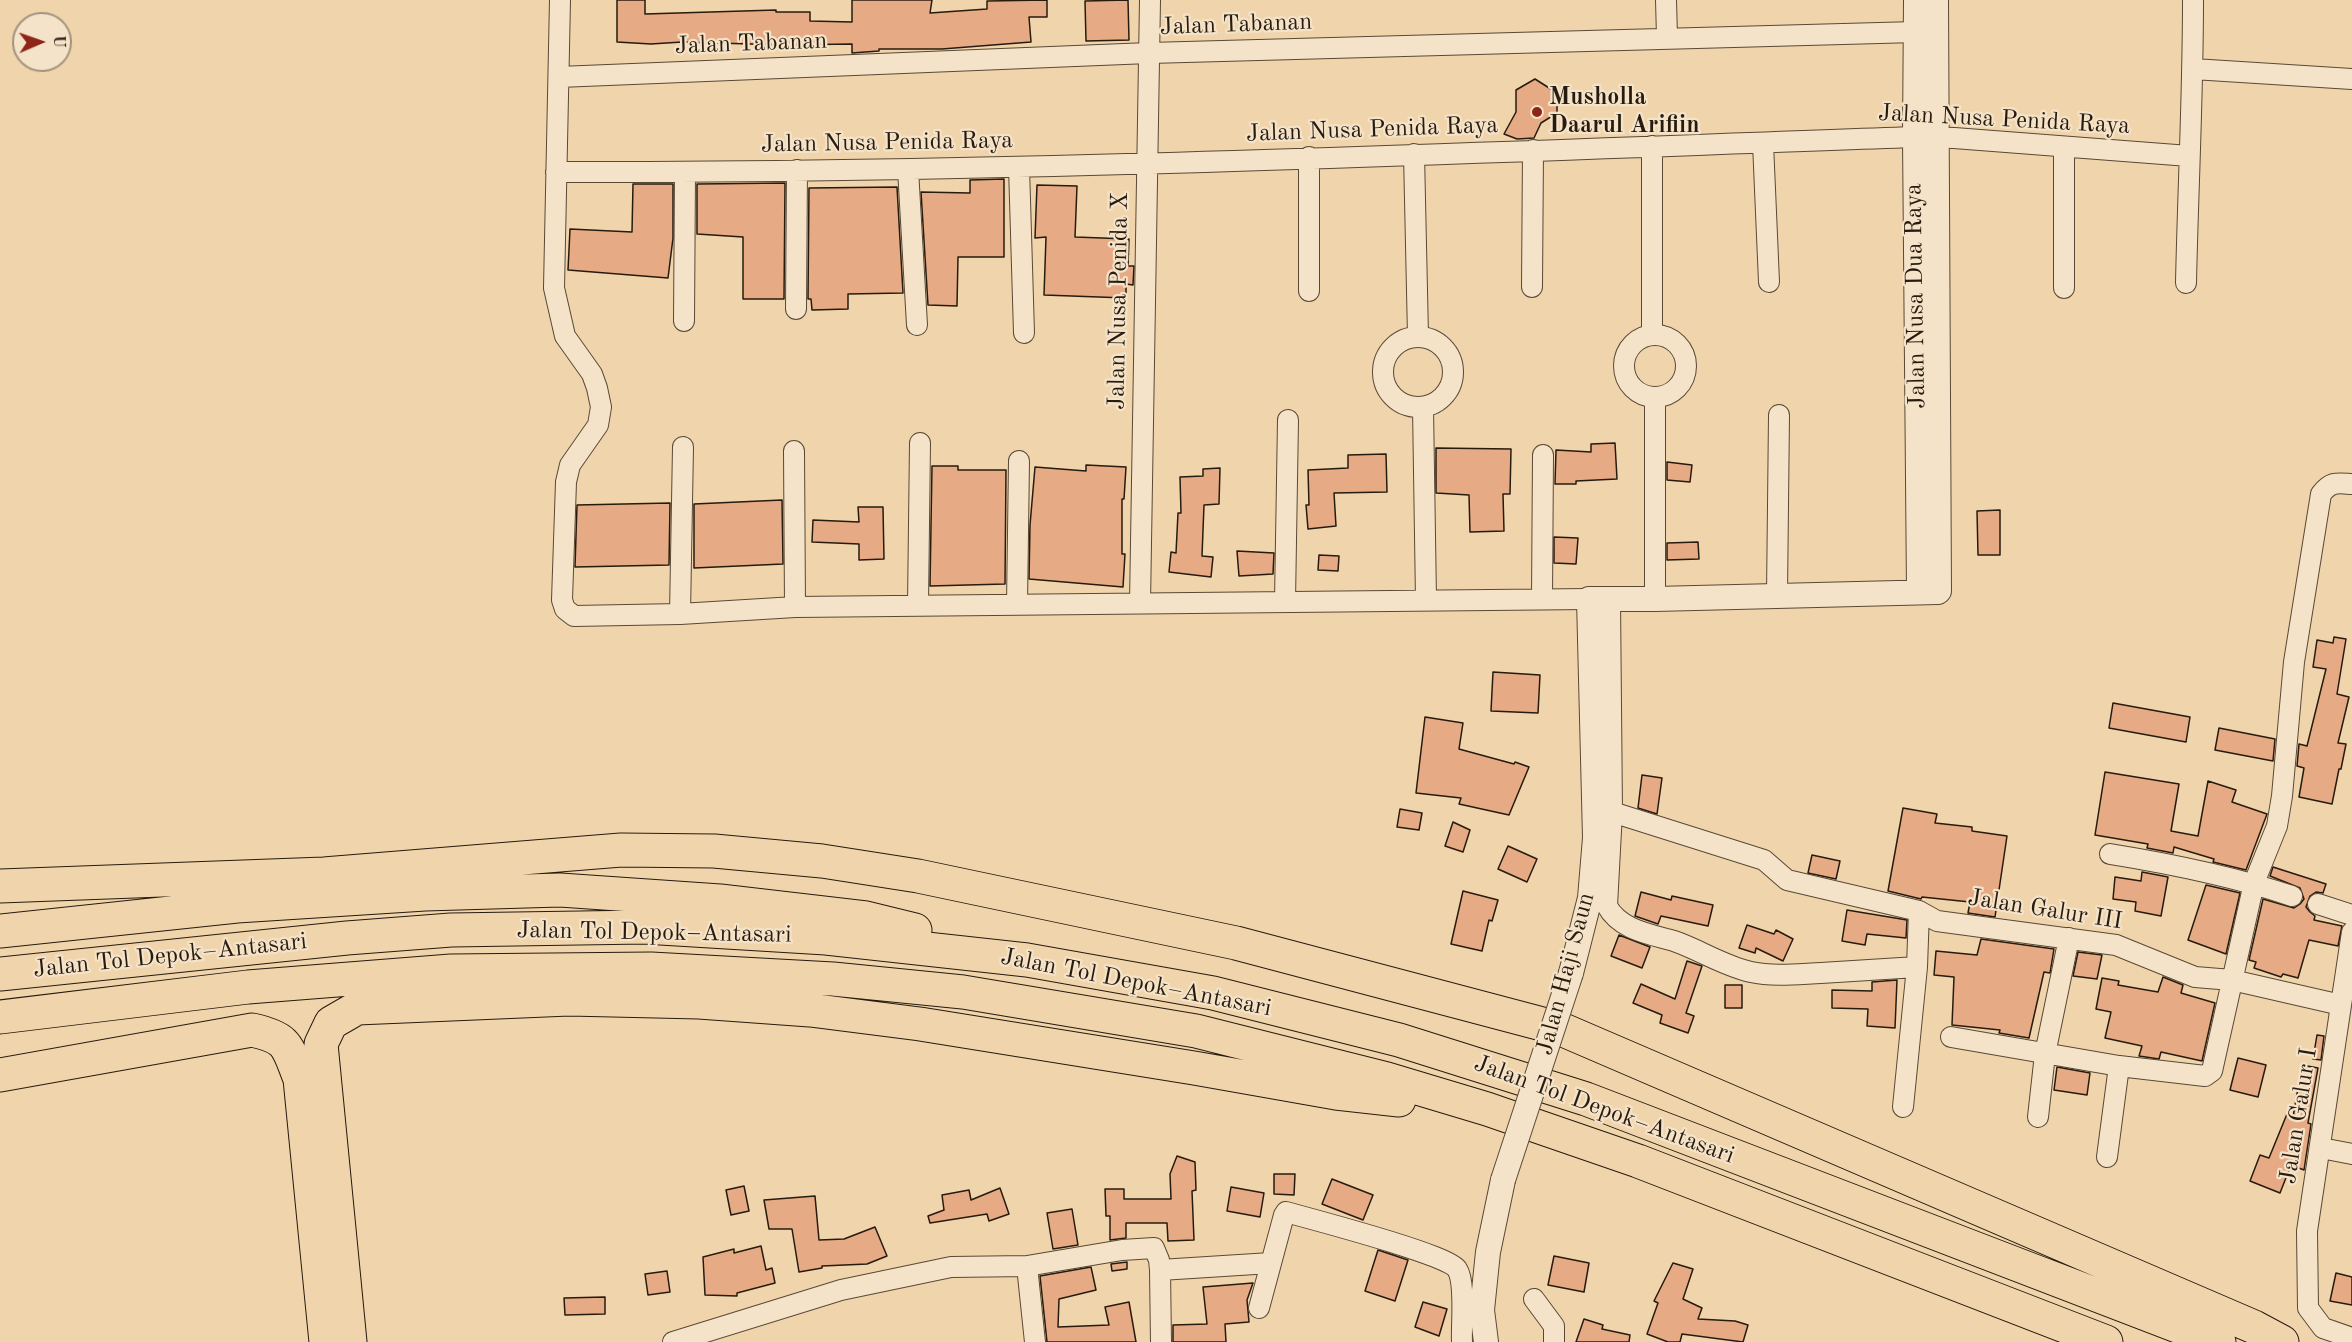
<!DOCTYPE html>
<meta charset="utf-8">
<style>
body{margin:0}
#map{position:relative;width:2352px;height:1342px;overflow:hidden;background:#f0d4ac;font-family:"Old Standard TT",serif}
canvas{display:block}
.north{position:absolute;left:12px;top:12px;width:60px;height:60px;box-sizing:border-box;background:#f5e3c9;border:2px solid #a2937e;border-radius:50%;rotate:88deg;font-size:16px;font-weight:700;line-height:24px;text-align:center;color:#261b0e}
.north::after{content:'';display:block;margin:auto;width:21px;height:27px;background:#8f2418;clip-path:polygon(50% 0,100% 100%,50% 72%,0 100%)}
</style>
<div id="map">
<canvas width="2352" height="1342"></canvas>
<div class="north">U</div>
</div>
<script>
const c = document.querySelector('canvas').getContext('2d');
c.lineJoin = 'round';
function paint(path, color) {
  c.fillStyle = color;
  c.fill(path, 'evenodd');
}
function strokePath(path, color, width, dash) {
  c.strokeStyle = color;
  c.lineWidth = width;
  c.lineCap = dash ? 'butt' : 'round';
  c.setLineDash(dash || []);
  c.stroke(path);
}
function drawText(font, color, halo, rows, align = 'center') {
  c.font = font + ' "Old Standard TT",serif';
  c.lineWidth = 4.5;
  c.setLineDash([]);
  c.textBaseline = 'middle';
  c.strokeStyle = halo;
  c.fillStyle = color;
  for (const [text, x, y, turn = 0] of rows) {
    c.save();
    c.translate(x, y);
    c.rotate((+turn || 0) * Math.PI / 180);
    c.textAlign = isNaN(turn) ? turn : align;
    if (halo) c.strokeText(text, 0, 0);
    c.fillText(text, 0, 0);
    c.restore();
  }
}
const building = new Path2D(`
 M617 0H645V14L776 10V12H810V21L852 22V0H932L930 13 987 9V1L1047 0V17H1029L1031 42 942 49H879V51L852 53V44L785 45 682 42 651 44 617 42Z
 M1128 0 1129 40 1086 41 1085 1Z
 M1535 79 1557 93V113L1541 123 1534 138 1517 139 1504 134 1516 112V90Z
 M1004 179V257H958L957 306 928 305 921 192 970 193V180Z
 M785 183 784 299H743V237L697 234V184Z
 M633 184H673V238L668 278 568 270 570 229 632 232Z
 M1037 185 1077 186 1075 237 1129 239 1128 266H1134L1133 285 1126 284V298L1044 295 1046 237 1035 238Z
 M897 187 903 293 848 294V309L812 310 811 299H808L809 188Z
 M1615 443 1617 479 1576 481V484H1555L1556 450 1591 452V444Z
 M1436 448 1511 449 1510 494H1503L1504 531 1470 532 1469 495 1436 493Z
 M1386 454 1387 492 1334 493 1336 526 1308 529 1306 505H1309L1308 470 1348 468V455Z
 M1667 462 1692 465 1690 482 1667 480Z
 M1086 465 1126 467 1124 499H1122V554H1125L1123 587 1029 579 1030 525 1035 467 1086 471Z
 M932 466H958V470H1006L1005 584 930 586Z
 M1220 468 1219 504 1204 505 1202 556 1213 557 1211 577 1169 572 1171 552 1176 553 1178 513H1181L1180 477 1203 476V469Z
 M782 500 783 564 694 568V504Z
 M670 503 669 565 575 567 577 505Z
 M858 507H883L884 559 859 560V544L812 542 813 520 859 522Z
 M2000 510V555H1978L1977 511Z
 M1554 537 1578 538 1576 564 1554 563Z
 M1698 542 1699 559 1667 560V543Z
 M1237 551 1274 553 1273 574 1239 576Z
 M1319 555 1339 556 1338 571 1318 570Z
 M2334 637 2346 639 2337 694 2349 697 2338 743 2346 744 2341 769H2339L2332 804 2299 797 2304 768 2297 766 2299 744 2307 746 2326 669 2313 667 2317 640 2333 643Z
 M1493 672 1540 675 1538 713 1491 711Z
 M2113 703 2190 717 2186 742 2109 728Z
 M1425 717 1463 723 1459 749 1514 764 1515 762 1529 767 1509 815 1459 804 1461 798 1416 793Z
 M2219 728 2275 739 2273 761 2215 750Z
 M2105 772 2179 784 2171 831 2198 836 2208 781 2236 790 2232 802 2267 814 2246 870 2213 862 2214 859 2174 847 2173 853 2147 848 2148 844 2095 835Z
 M1642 775 1662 778 1657 814 1638 808Z
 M1903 808 1937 814 1935 823 1972 827V831L2007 836 1995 917 1968 913 1970 902 1922 897 1921 899 1888 891Z
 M1400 809 1422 813 1419 830 1397 827Z
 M1453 822 1470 830 1463 852 1445 846Z
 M1508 846 1537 859 1527 882 1498 869Z
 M1812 855 1840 861 1836 879 1808 873Z
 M2273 867 2326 884 2323 893 2316 892 2310 896 2306 907 2310 912 2315 916 2314 920 2342 926 2338 946 2309 940 2298 978 2283 974 2281 977 2254 968 2256 962 2249 960 2263 899 2294 908 2300 904 2304 899 2300 888 2270 876Z
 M2142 872 2168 877 2161 916 2135 911 2136 902 2113 899 2115 877 2141 881Z
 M2206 885 2240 893 2226 954 2188 940Z
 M1463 891 1498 900 1492 921 1489 920 1482 951 1451 944Z
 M1641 892 1671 900 1672 896 1713 905 1708 926 1661 916 1658 924 1635 916Z
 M1847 910 1907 920 1906 938 1867 934 1865 945 1842 941Z
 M1747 925 1774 934 1776 930 1793 939 1783 961 1756 948 1755 953 1739 948Z
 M1619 935 1650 947 1642 968 1611 956Z
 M1981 939 2054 949 2050 973 2044 972 2029 1038 1999 1033 2000 1030 1952 1025 1954 977 1934 975 1936 951 1977 955Z
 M2078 952 2102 955 2097 979 2073 976Z
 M1687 961 1702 966 1686 1013 1694 1016 1688 1033 1660 1023 1662 1015 1633 1003 1641 984 1675 999Z
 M2163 977 2183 985 2181 993 2215 1003 2202 1061 2161 1052 2159 1059 2139 1056 2142 1046 2105 1038 2111 1012 2096 1009 2102 978 2119 981 2118 985 2158 992Z
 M1897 980 1895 1028 1867 1026 1868 1009 1832 1008V990L1872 991V982Z
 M1725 985H1742V1008H1725Z
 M2317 1035 2324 1036 2321 1060 2313 1059Z
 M2238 1058 2266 1065 2258 1097 2230 1090Z
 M2302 1065 2318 1068 2308 1123 2311 1124 2304 1170 2291 1165 2280 1193 2250 1181 2260 1155 2269 1158 2287 1114 2293 1117Z
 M2057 1067 2090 1073 2087 1095 2054 1090Z
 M1177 1156 1195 1162 1196 1190 1192 1191 1194 1240 1168 1241 1167 1223H1126V1238L1110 1240V1216H1106L1105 1189H1124V1199H1171L1170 1174Z
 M1274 1174H1295L1294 1195 1274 1194Z
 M1332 1179 1373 1195 1363 1220 1322 1204Z
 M744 1186 749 1211 731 1215 726 1190Z
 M1231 1187 1264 1193 1260 1217 1227 1211Z
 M1000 1188 1009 1214 989 1221 987 1214 930 1223 928 1216 944 1210 942 1195 969 1190 971 1200Z
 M815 1196 819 1240 844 1239 875 1227 887 1256 867 1264 822 1266V1268L799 1272 792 1229H769L764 1200Z
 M1072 1209 1078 1245 1053 1249 1047 1213Z
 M761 1246 766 1270 772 1268 775 1283 737 1293V1296L705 1295 703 1257 734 1249V1253Z
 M1378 1250 1408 1260 1395 1301 1365 1291Z
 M1554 1256 1589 1263 1584 1292 1548 1285Z
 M1127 1262V1269L1112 1271 1111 1264Z
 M1673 1263 1693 1269 1683 1299 1702 1308 1698 1319 1735 1321 1748 1325 1743 1342 1682 1334 1680 1342H1668L1647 1334 1658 1303 1654 1301Z
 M1091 1267 1096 1290 1059 1299 1058 1327 1109 1325 1105 1307 1129 1302 1136 1342H1047L1040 1276Z
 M667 1271 670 1292 648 1295 645 1274Z
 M2336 1273 2352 1277V1305L2330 1301Z
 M1253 1283 1247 1300 1249 1322 1225 1324 1226 1342H1173V1325L1207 1324 1203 1287Z
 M605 1297V1314L565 1315 564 1298Z
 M1423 1302 1447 1309 1439 1336 1415 1327Z
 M1584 1319 1603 1325 1602 1329 1630 1335 1629 1342H1576Z`);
paint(building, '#e6aa85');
strokePath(building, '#261b0e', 1.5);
const minor = new Path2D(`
 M560 0 554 288 565 336 592 374 597 388 601 407 598 425 570 465 566 482 562 600 565 609 574 616 680 614 795 607 1589 599
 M1666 0 1667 37
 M2193 69 2352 79
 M559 77 1149 53 1916 32
 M1763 143 1769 282
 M1414 154 1418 336
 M1019 167 1024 333
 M908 169 917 325
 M556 172C1009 173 1462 153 1915 137L1954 138 2189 156
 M2186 283C2188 189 2193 95 2193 0
 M1532 287 1533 150
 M2064 288V148
 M1309 291V157
 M796 309 797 170
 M684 321 685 173
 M1624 366a31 31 0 1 1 62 0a31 31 0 1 1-62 0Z
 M1652 335V146
 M1383 372a35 35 0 1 1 70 0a35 35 0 1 1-70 0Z
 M1423 407 1426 600
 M794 451 795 607
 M1777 595 1779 415
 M1542 598 1543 455
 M1610 599 1612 812 1607 906C1620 930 1650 934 1674 941 1700 950 1724 966 1751 972 1774 977 1798 974 1821 973 1853 971 1885 969 1917 967
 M1655 599V398
 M1285 601 1288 420
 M1140 603 1150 0
 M1017 604 1019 461
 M918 605 920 443
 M680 614 683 447
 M1612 812 1764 860 1787 880 1919 911 1937 921 2116 945 2195 977 2232 980 2341 1005
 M2110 854C2172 864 2232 876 2292 896
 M2318 904 2352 915
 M2352 932 2307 1231 2308 1308 2323 1328 2352 1338
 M1951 1037 2119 1066 2107 1157
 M2119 1066 2205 1076 2212 1071 2254 883 2277 826 2282 796 2294 662 2321 494C2331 481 2337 483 2352 484
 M1903 1107 1917 967 1919 911
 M2038 1117 2045 1054 2069 938
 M2321 1148 2352 1154
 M1027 1266 1122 1250 1154 1248 1159 1260 1160 1270
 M1534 1299 1554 1326V1342
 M1259 1308 1284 1215 1286 1212C1311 1219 1449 1255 1457 1269 1466 1283 1461 1324 1462 1342
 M673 1342 841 1290 951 1267 1027 1266 1035 1342
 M1161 1342 1160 1270 1271 1263`);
const tertiary = new Path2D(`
 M1916 0 1915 137 1919 592
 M1571 973 1590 898 1595 838 1589 599H1655L1938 592 1939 591 1936 0
 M1486 1342 1482 1310 1488 1252 1503 1180`);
const motorway = new Path2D(`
 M0 886 324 874 621 850 714 851 822 861 918 876 1236 943 1561 1029 2254 1327 2282 1342
 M0 931 237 906 425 894 560 890 720 901 866 918 915 930
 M0 974 347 938 451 930 644 927 826 938 1027 960 1213 993 1399 1040 1586 1099 2219 1342
 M0 1017 248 987 451 971 651 969 833 979 963 992 1196 1031 1387 1079 1487 1109 1638 1161 2106 1342
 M0 1075 252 1030C289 1038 287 1046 300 1079L326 1342
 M350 1342 321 1044 331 1023 357 1008 569 999 699 1002 810 1010 920 1024 1194 1068 1336 1093 1399 1100`);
strokePath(minor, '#584936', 22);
strokePath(tertiary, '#584936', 26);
strokePath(motorway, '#261b0e', 35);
strokePath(minor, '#f5e3c9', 20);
strokePath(tertiary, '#f5e3c9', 24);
strokePath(motorway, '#f0d4ac', 33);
const tertiaryBridge = new Path2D(`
 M1503 1180 1571 973`);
strokePath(tertiaryBridge, '#584936', 26, []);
strokePath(tertiaryBridge, '#f5e3c9', 24);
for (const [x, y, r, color] of [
 [1537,112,6,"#8f2418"]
]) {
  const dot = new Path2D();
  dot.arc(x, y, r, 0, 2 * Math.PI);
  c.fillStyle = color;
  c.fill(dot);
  strokePath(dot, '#f5e3c9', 2);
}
drawText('24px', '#261b0e', '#f5e3c9', [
 ["Jalan Tabanan",1236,25,-2],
 ["Jalan Tabanan",751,44,-2],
 ["Jalan Nusa Penida Raya",2004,120,3],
 ["Jalan Nusa Penida Raya",1372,130,-2],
 ["Jalan Nusa Penida Raya",887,143,-1],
 ["Jalan Nusa Dua Raya",1916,296,-91],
 ["Jalan Nusa Penida X",1119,301,-89],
 ["Jalan Galur III",2045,910,9],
 ["Jalan Tol Depok–Antasari",654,933,1],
 ["Jalan Tol Depok–Antasari",170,956,-6],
 ["Jalan Haji Saun",1566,974,-75],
 ["Jalan Tol Depok–Antasari",1136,983,11],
 ["Jalan Tol Depok–Antasari",1604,1110,20],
 ["Jalan Galur I",2299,1116,-81]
]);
drawText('bold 24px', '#261b0e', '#f5e3c9', [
 ["Musholla",1549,98],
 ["Daarul Arifiin",1549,126]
], 'left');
</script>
